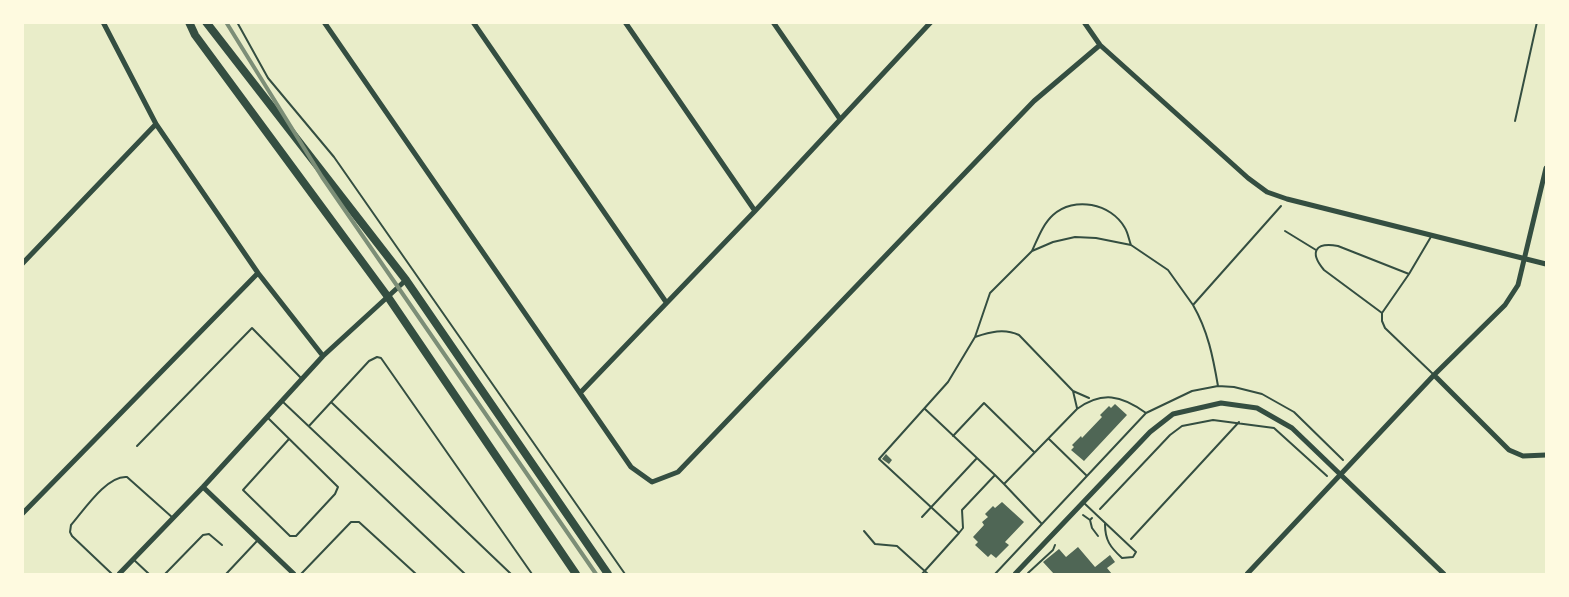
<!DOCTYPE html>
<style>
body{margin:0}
#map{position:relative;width:1569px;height:597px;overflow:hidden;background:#e9edc9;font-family:"Space Grotesk",sans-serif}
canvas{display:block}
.frame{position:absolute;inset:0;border:24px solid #fefae0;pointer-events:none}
</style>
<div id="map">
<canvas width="1569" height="597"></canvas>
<div class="frame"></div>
</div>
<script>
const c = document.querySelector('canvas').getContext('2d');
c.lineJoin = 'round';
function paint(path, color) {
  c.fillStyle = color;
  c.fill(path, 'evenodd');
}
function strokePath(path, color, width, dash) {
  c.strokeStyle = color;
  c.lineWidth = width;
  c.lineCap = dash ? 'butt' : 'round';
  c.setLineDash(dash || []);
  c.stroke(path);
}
paint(new Path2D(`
 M1115 404 1127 415 1084 461 1071 450 1074 447 1072 445 1081 436 1082 438 1102 417 1100 415 1109 406 1111 408Z
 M886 454 892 460 889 464 882 459Z
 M1002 502 1024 522 1005 542 1009 545 996 558 991 554 988 557 975 545 978 542 973 537 984 525 982 522 988 517 985 514 993 506 995 508Z
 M1078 547 1095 567 1110 555 1115 562 1107 568 1112 574H1054L1043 562 1059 549 1066 557Z`), '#4f6655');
strokePath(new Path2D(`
 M237 22 268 78 334 157 625 574
 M1032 251C1038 238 1043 224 1053 215 1074 196 1111 203 1125 228 1128 233 1129 240 1131 245
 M1193 305C1208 331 1213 357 1218 386
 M975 337C990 332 1004 328 1019 335L1073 391 1089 398
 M1073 391 1077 408
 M925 409 995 475
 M953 436 984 403 1034 452
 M1049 439 1087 476
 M1004 484 1041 523
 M1100 509 1170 435 1182 426 1213 420 1274 428 1327 476
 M1083 515 1090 520 1092 518
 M922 517 977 458
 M1090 520 1092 528 1098 536
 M864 531 875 544 897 546 928 574
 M959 533 963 528 962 510 995 475 1004 484 1077 409C1102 391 1121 395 1146 413
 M1131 539 1239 422
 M1028 573 1053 550 1055 545
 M922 574 959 533 879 459 948 382 975 337 990 293 1032 251 1053 242 1075 237 1096 238 1131 245 1168 270 1193 305 1281 206
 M995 574 1146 413 1192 391 1218 386 1234 387 1262 394 1294 412 1343 460`), '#344e41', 2);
strokePath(new Path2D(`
 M1515 121 1537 22
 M1285 231 1316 250
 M1432 235 1409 274 1382 313V321L1385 328 1433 374
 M1382 313 1324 270C1309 252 1315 242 1338 246L1409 274
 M282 401 465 574
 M331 402 511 574
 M267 417 338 487 335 494 296 536H290L243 490 289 439
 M309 426 369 361 377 357 381 358 532 574
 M137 446 252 328 302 379
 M1084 503 1136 552 1133 557 1122 558C1110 547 1105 540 1105 524
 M133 559 149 574
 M112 574 72 536 70 532 71 525C84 510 107 475 127 477L173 518
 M165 574 203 535 209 534 222 545
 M226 574 257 541
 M301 574 351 522H359L416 574`), '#344e41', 2);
strokePath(new Path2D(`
 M103 22 156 124 258 273 323 356
 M324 22 631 467 652 482 678 472 1034 101 1100 45
 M473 22 666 302
 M625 22 755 211
 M773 22 840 119
 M1084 22 1100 45 1248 178 1267 192 1287 199 1546 264
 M22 264 156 124
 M1434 375 1509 450 1523 456 1546 455
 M581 392 755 211 931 22
 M203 487 294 574
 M22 514 258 273
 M119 574 203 487 323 356 406 280
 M1015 574 1150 432 1173 414 1221 403 1257 408 1292 428 1444 574
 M1247 574 1434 375 1505 305 1518 285 1546 168`), '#344e41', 5);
strokePath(new Path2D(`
 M189 22 195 35 388 297 576 574
 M206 22 406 280 608 574`), '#344e41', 8);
strokePath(new Path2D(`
 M226 22 322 177 596 574`), '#7c8e77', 4);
</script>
